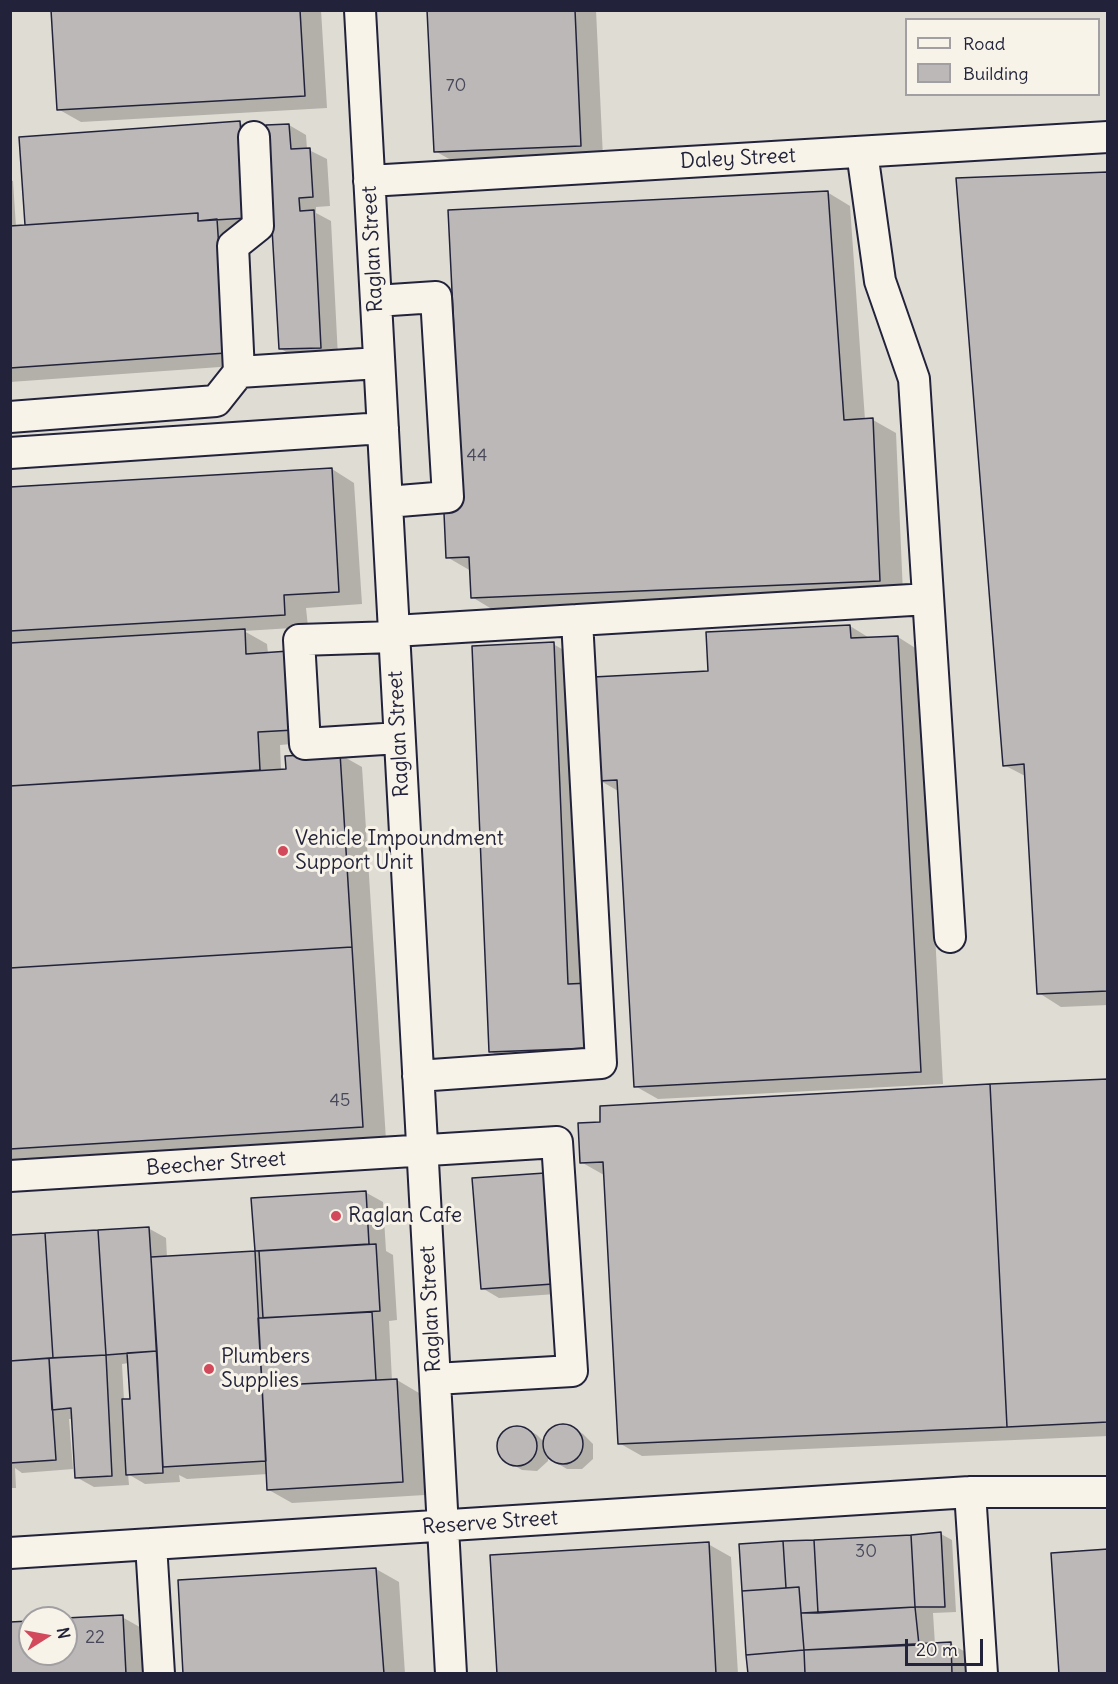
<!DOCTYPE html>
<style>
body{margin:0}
#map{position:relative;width:1118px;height:1684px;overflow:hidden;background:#eeebe1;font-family:Delius,sans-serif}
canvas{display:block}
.frame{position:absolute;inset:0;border:12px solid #22223b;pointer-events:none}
.legend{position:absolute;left:905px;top:18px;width:195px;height:78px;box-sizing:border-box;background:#f7f3e8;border:2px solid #a29fa3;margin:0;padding:8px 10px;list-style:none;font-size:18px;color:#22223b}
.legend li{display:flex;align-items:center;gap:12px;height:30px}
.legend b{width:30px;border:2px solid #a29fa3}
.north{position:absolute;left:18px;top:1606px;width:60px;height:60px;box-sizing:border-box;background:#f7f3e8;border:2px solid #a29fa3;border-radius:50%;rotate:79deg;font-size:16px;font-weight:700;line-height:24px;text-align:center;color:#22223b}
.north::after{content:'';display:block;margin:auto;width:21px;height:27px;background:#d1495b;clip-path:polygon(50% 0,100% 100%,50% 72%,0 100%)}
.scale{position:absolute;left:905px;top:1639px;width:78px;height:27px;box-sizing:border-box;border:3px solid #22223b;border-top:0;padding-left:8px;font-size:18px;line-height:21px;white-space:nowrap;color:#22223b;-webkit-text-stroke:4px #f7f3e8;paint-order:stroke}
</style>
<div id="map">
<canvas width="1118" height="1684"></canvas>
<div class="frame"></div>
<ul class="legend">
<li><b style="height:8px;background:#f7f3e8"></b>Road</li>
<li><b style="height:16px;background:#bbb8b7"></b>Building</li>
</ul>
<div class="north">N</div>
<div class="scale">20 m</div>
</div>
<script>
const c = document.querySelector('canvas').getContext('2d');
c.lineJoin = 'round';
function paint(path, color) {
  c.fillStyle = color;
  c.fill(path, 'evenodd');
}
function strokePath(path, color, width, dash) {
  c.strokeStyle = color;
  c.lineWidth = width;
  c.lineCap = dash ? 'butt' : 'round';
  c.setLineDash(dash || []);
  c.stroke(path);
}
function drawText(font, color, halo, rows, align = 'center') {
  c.font = font + ' Delius,sans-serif';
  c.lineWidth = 6;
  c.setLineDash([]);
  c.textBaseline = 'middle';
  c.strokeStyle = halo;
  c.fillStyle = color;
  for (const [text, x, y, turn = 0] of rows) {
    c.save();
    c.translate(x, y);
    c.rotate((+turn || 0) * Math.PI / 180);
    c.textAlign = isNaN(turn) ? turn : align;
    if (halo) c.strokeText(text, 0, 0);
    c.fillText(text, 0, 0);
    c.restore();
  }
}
paint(new Path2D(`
 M11 11H1107V1673H11ZM906 20H1098V94H906ZM30 1618H66V1654H30Z`), '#dfdcd4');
paint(new Path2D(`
 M52 10H321L327 108 81 122 58 109Z
 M429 10H596L603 158 458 164 435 151Z
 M240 123 263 136 270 230 240 232 248 365 10 382V180L13 181 16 227H27Z
 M289 125 306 135 307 149 327 159 330 206 316 207V213L331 221 338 357 298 359 281 349Z
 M1108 173V1005L1061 1007 1039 993 1027 777 1004 765Z
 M827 192 850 206 865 420H873L896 433 903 594 495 611 472 597 471 571 447 557 456 333Z
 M332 469 354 483 362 604 306 608 308 627 244 631 267 644 268 654 316 742 280 745 281 770 339 754 362 767 386 1140 10 1163V488Z
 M850 626 871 639 898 637 920 651 943 1084 658 1099 635 1086 620 792 599 780 709 673Z
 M553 644 576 657 590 985 613 998 615 1060 513 1065 490 1051Z
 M1108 1080V1436L642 1456 619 1443 604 1175 581 1162Z
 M474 1180 570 1293 499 1298 482 1288Z
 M365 1192 383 1202 386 1251 393 1255 397 1320 389 1321 392 1381 397 1380 419 1393 425 1495 292 1503 269 1490 268 1474 187 1479 179 1475 180 1482 145 1484 128 1474 129 1485 94 1487 76 1477 73 1419H69L73 1469 22 1473 15 1468 16 1488H10V1237L148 1228 166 1238 167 1258 257 1252 253 1200ZM129 1363 131 1401H124L122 1364Z
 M556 1426 571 1427 583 1434 593 1444V1459L582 1469H567L555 1462 548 1454V1461L537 1471 522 1470 510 1463 500 1452V1438L510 1428H525L537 1435 545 1443V1436Z
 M941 1534 952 1540 956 1612 933 1613 935 1645 950 1643 967 1653 969 1674H749Z
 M708 1544 731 1557 738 1674H499Z
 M376 1569 399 1582 405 1674H185Z
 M122 1617 145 1630 147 1674H10L30 1622V1654H66V1620Z`), '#0003');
const building = new Path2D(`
 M51 10H300L305 96 57 110Z
 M427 10H575L581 146 434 152Z
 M240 121 247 218 198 221V213L25 225 19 137Z
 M289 124 291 149 310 148 313 197 299 198 300 211 314 210 321 348 279 349 266 125Z
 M1108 172V991L1037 994 1024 764 1003 766 956 178Z
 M828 191 844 420 873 418 880 581 471 598 469 557 446 558 436 333 454 332 448 210Z
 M198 213V221L217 219 226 353 10 368V226Z
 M332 468 339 592 284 595 285 615 10 631V487Z
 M850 625 851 638 898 636 921 1072 634 1087 617 780 598 781 593 677 708 671 706 632Z
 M245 629 246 654 289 651 294 730 258 732 260 770 10 786V643Z
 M554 642 568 984 590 983 593 1048 489 1052 472 646Z
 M340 753 352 947 10 968V786L286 769 285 756Z
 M352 947 363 1127 10 1149V968Z
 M1108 1079V1422L1007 1427 990 1084Z
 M990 1084 1007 1427 618 1444 603 1162 580 1163 578 1123 600 1122V1106Z
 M545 1173 553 1284 481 1289 472 1178Z
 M366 1191 369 1244 255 1251 251 1198Z
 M149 1227 157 1351 106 1355 98 1230Z
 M98 1230 106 1355 53 1358 45 1233Z
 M45 1233 53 1358 10 1361V1235Z
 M376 1244 380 1311 263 1318 259 1251Z
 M255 1251 266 1461 163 1467 151 1257Z
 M372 1312 376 1380 262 1386 258 1318Z
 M157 1351 163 1473 126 1475 122 1399H130L127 1353Z
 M106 1355 112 1476 75 1478 71 1408 52 1410 49 1358Z
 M49 1358 56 1460 10 1463V1361Z
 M397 1379 403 1482 267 1490 262 1386Z
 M543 1444a20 20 0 1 1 40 0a20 20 0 1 1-40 0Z
 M497 1446a20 20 0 1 1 40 0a20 20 0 1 1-40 0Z
 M941 1532 945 1607H915L911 1535Z
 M911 1535 915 1607 818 1613 814 1540Z
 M814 1540 818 1613H801L799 1587 786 1588 783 1541Z
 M783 1541 786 1588 742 1591 739 1544Z
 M709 1542 716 1674H497L490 1555Z
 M1108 1549V1674H1059L1051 1553Z
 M376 1568 384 1674H183L178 1580Z
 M799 1587 804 1650 746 1655 742 1591Z
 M915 1607 919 1645 804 1650 801 1613Z
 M123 1615 126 1674H10V1622L30 1621V1654H66V1618Z
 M951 1642 952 1674H805L804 1650Z
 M804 1650 805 1674H748L746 1655Z`);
paint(building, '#bbb8b7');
strokePath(building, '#22223b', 1.5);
const minor = new Path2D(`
 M360 10 451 1674
 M254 137 258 226 233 246 239 372 379 363
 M862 152 880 281 914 379 950 937
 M369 181 1108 137
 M376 301 436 297 448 497 387 502
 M10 417 216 401 239 372
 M10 453 383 428
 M394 631 928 599
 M394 637 299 640 305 744 399 738
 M418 1076 601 1063 577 620
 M10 1176 557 1142 572 1371 435 1379
 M970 1492 982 1674
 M151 1544 159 1674
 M10 1553 970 1492H1108`);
strokePath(minor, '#22223b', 34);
strokePath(minor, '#f7f3e8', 30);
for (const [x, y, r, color] of [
 [283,851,6,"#d1495b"],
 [336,1216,6,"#d1495b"],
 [209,1369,6,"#d1495b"]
]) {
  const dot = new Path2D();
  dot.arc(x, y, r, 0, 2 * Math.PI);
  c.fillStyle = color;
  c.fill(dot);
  strokePath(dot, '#f7f3e8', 2);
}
drawText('18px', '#48485a', null, [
 ["70",456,86],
 ["44",477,456],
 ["45",340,1101],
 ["30",866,1552],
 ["22",95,1638]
]);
drawText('21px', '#22223b', '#f7f3e8', [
 ["Daley Street",738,159,-3],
 ["Raglan Street",373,249,-93],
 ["Raglan Street",399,734,-93],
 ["Beecher Street",216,1164,-4],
 ["Raglan Street",431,1309,-93],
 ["Reserve Street",490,1523,-4]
]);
drawText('21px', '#22223b', '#f7f3e8', [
 ["Vehicle Impoundment",295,839],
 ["Support Unit",295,863],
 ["Raglan Cafe",348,1216],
 ["Plumbers",221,1357],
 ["Supplies",221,1381]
], 'left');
</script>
